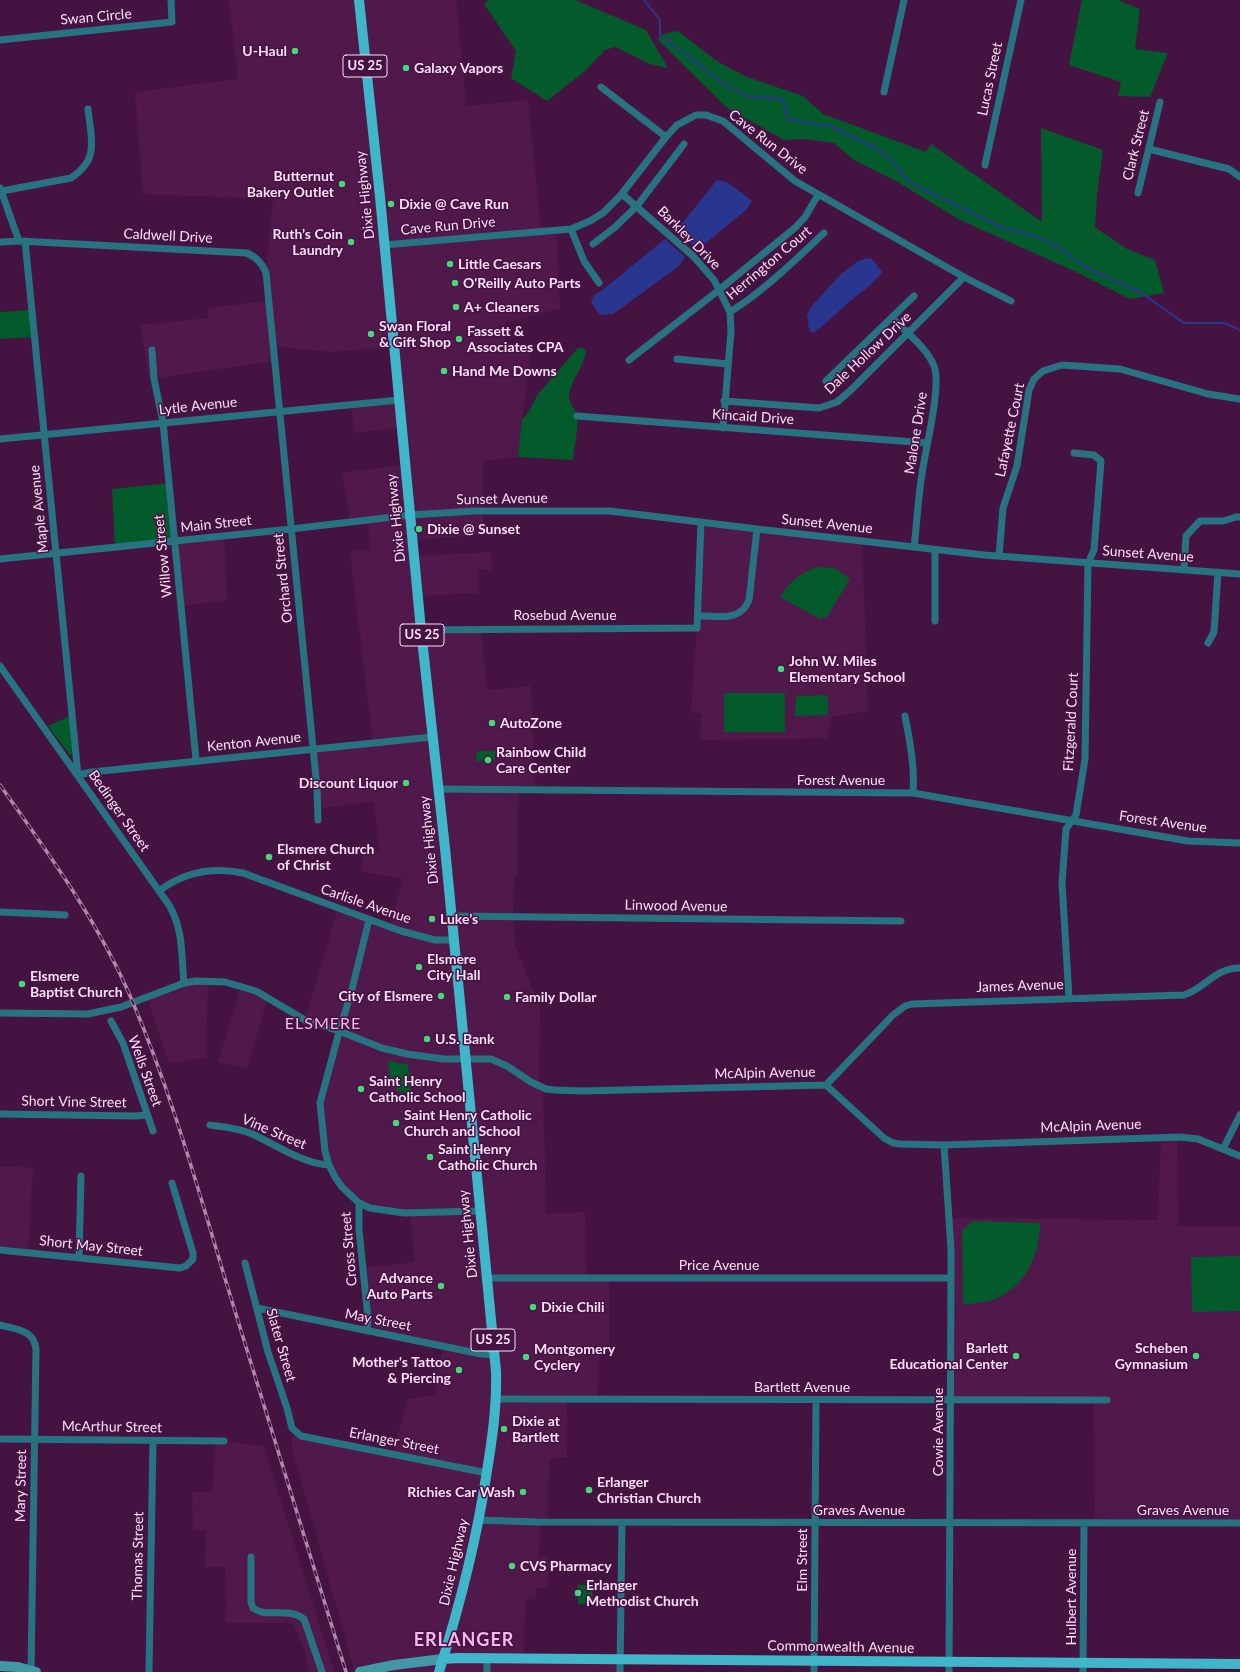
<!DOCTYPE html>
<meta charset="utf-8">
<style>
body{margin:0}
canvas{display:block;background:#451341}
</style>
<canvas width="1240" height="1672"></canvas>
<script>
const c = document.querySelector('canvas').getContext('2d');
c.lineJoin = 'round';
function paint(path, color) {
  c.fillStyle = color;
  c.fill(path, 'evenodd');
}
function strokePath(path, color, width, dash) {
  c.strokeStyle = color;
  c.lineWidth = width;
  c.lineCap = dash ? 'butt' : 'round';
  c.setLineDash(dash || []);
  c.stroke(path);
}
function drawText(font, color, halo, rows, align = 'center') {
  c.font = font + ' Lato,sans-serif';
  c.lineWidth = 3;
  c.setLineDash([]);
  c.textBaseline = 'middle';
  c.strokeStyle = halo;
  c.fillStyle = color;
  for (const [text, x, y, turn = 0] of rows) {
    c.save();
    c.translate(x, y);
    c.rotate((+turn || 0) * Math.PI / 180);
    c.textAlign = isNaN(turn) ? turn : align;
    if (halo) c.strokeText(text, 0, 0);
    c.fillText(text, 0, 0);
    c.restore();
  }
}
paint(new Path2D(`
 M229 0H456L466 106 528 100 541 231 556 229 560 308 505 323 504 353H530L518 457 483 461V535L413 540 414 556 491 552 492 570 478 569V593L418 596 421 629H481L487 690 531 686 535 790 518 791 517 876H514L513 917 515 945 540 1007 539 1086 543 1088 546 1214 585 1212 586 1278H609V1345L599 1346 598 1399H567V1457L549 1459 548 1522H540L539 1557H549L548 1587 536 1588V1599L525 1600 524 1658 621 1659 620 1672H355L292 1449V1428L297 1433 392 1454 408 1399 435 1395 443 1346 367 1331 363 1268 415 1262 410 1213 359 1203 329 1165 320 1108 339 1031 305 1020 338 908 390 927 403 879 360 871 365 851 380 853 374 801 317 809 313 749 373 743 350 552 370 549 368 521 350 523 342 473 405 465 402 427 354 433 351 404 399 399 394 347 331 352 273 346 274 361 149 379 141 325 208 318V308L268 301 266 273 273 199 143 194 135 92 238 79Z
 M701 522 862 541 868 711 832 717 827 738 699 740 702 713H691L697 628Z
 M224 536 227 600 181 606 174 541Z
 M208 981 206 1057 169 1064 147 998 184 983Z
 M241 986 268 997 247 1069 218 1062Z
 M1177 1136 1178 1226H1240V1523H1095L1094 1400H951L949 1218 1158 1220 1161 1137Z
 M0 1166 33 1168 28 1252 0 1250Z
 M215 1441 264 1446 334 1672H308L305 1652 293 1623H226L225 1567H205L206 1531 193 1530 192 1492H213Z`), '#51184c');
paint(new Path2D(`
 M489 0H575L646 30 668 68 650 64 615 47 605 50 585 71 547 101 511 78 516 51 484 4Z
 M1082 0H1118L1140 9 1135 49 1168 53 1150 97 1118 96 1121 82 1069 65Z
 M678 31 718 62 747 77 803 96 823 114 926 152 931 144 1042 222 1041 128 1103 150 1097 195 1095 227 1127 249 1155 260 1164 293 1130 299 1072 270 960 220 896 181 854 160 834 143 804 139 784 140 726 107 658 40 660 35Z
 M32 310 35 337 0 339V312Z
 M578 348H583L586 350C585 366 572 378 569 394 568 403 576 409 577 417 579 425 574 451 573 460L518 457 522 419 528 413 538 394Z
 M169 483 174 541 115 547 112 489Z
 M818 567 835 568 850 579 827 617 820 619 780 597C789 582 801 572 818 567Z
 M724 693H785V732H724Z
 M828 695V715L795 716 796 696Z
 M70 716 73 753 70 755 48 726Z
 M477 751H495V761H476Z
 M389 1060 397 1063 408 1064 411 1093C405 1094 402 1091 397 1092L396 1086H391L388 1063Z
 M973 1221 1040 1223C1040 1252 1029 1280 1002 1296 991 1302 976 1303 963 1305L962 1230Z
 M1240 1256V1311L1192 1312 1191 1257Z
 M578 1585H593L592 1604H578Z`), '#035a2a');
paint(new Path2D(`
 M717 180 727 182 752 201 747 209 706 243 694 246 679 232 680 226Z
 M665 239 685 257 679 266 613 314 600 315 591 302 594 295 600 292Z
 M867 258 872 259 882 272C872 286 860 292 848 303 836 313 826 325 813 333L809 330 807 315 811 307 840 275 858 261Z`), '#293690');
strokePath(new Path2D(`
 M644 0 660 20V35L721 82 746 96 783 99 788 119 833 127 883 152 911 183 1000 227 1035 236 1060 248 1085 267 1140 292 1184 323H1225L1240 330`), '#293690', 2);
strokePath(new Path2D(`
 M0 40 172 22 171 0
 M601 87 666 137
 M884 92 904 0
 M1149 149 1229 169 1240 177
 M985 165 1021 0
 M0 188 19 241
 M2 191 71 178C100 159 91 139 88 109
 M1138 193 1160 102
 M622 194 693 256 714 280 730 312 731 331 723 428
 M571 229 584 261 599 283
 M25 241 78 775 92 772 432 737
 M0 242 19 241 247 253C257 258 262 263 266 273L317 788 318 820
 M593 244 614 228 637 206 684 144
 M384 245 571 229 590 221 603 213 620 196 666 137 677 125 696 115H706L723 121 795 181 964 277 1011 301
 M730 312C765 290 794 261 824 233
 M892 318C905 331 928 349 934 366 942 386 925 450 922 474 918 498 917 523 914 547
 M152 350 154 379 163 422 196 760
 M677 359 728 364
 M629 360 719 290 796 227 805 217 818 195
 M826 381 914 296
 M724 401 819 408 837 402 851 390 964 277
 M577 416 927 443
 M0 439 399 400
 M935 550V621
 M999 556 1003 508 1017 466 1029 390 1034 379 1043 371 1062 365 1120 369 1208 394 1240 399
 M0 559 291 529 410 515 475 511H610L757 529 984 555 1240 574
 M1184 570 1186 536 1200 521H1223L1236 517H1240
 M698 616C718 615 740 623 749 600L757 529
 M421 630 697 628 701 522
 M1208 643 1214 632 1218 572
 M0 666 169 905C184 931 181 955 184 983
 M905 716C910 742 915 767 913 793
 M437 789 913 793 1188 841 1240 843
 M159 891C184 872 213 867 243 873L401 931 435 940H453
 M0 912 65 915
 M450 916 901 921
 M369 920 351 993 341 1025 320 1103 325 1151 329 1165 335 1177 342 1187 359 1203 370 1208 404 1213 480 1211
 M1069 998 1062 883 1066 829 1076 815 1085 759 1088 563 1094 550 1101 461 1094 455 1074 453
 M0 1013 88 1014 121 1007 184 983 196 981 225 982 256 991 305 1020 339 1031 382 1048 407 1054 444 1059H491L507 1066 531 1082 546 1089 555 1090 582 1091 826 1085 884 1138 893 1143 900 1144 944 1145 1180 1137 1198 1139 1240 1156
 M111 1021 123 1043 153 1131
 M826 1085 893 1015 905 1006 912 1004 1184 995C1206 988 1214 968 1240 968
 M0 1114 135 1116 147 1115
 M210 1125C224 1127 239 1128 252 1134 275 1144 303 1164 329 1165
 M944 1145 951 1249V1278L949 1672
 M1223 1149 1240 1115
 M359 1203V1230L368 1318 367 1331
 M0 1250 180 1268 186 1266 193 1259V1253L172 1183
 M79 1258 81 1176
 M245 1263 268 1352 287 1408 292 1428 301 1436 487 1473
 M486 1278H951
 M257 1308 481 1354 494 1355
 M0 1325C17 1330 33 1329 36 1349L31 1672
 M496 1399 1107 1400
 M0 1439 224 1441
 M479 1520 537 1522 1240 1523
 M251 1557V1602L253 1608C268 1619 287 1606 304 1619L322 1672
 M149 1672 153 1441
 M487 1672V1658
 M620 1672 622 1522
 M814 1672 816 1401
 M1083 1672 1084 1523`), '#287381', 7);
strokePath(new Path2D(`
 M0 1666 18 1667 36 1672
 M360 1672 394 1665 443 1659`), '#4298a7', 10);
strokePath(new Path2D(`
 M359 0 380 197 421 630 445 848 496 1371C497 1407 492 1441 486 1477 476 1543 459 1608 439 1672
 M443 1659 458 1658 1240 1664`), '#40b6ca', 10);
const rail = new Path2D(`
 M0 785C48 853 98 921 131 998 171 1091 198 1189 227 1285 267 1414 306 1543 346 1672`);
strokePath(rail, '#af87aa', 3.5);
strokePath(rail, '#451341', 2, [6]);
for (const [x, y, r, color] of [
 [295,51,4,"#47d779"],
 [406,68,4,"#47d779"],
 [342,184,4,"#47d779"],
 [391,204,4,"#47d779"],
 [351,242,4,"#47d779"],
 [450,264,4,"#47d779"],
 [455,283,4,"#47d779"],
 [456,307,4,"#47d779"],
 [371,334,4,"#47d779"],
 [459,339,4,"#47d779"],
 [444,371,4,"#47d779"],
 [419,529,4,"#47d779"],
 [781,669,4,"#47d779"],
 [492,723,4,"#47d779"],
 [488,760,4,"#47d779"],
 [406,783,4,"#47d779"],
 [269,857,4,"#47d779"],
 [432,919,4,"#47d779"],
 [419,967,4,"#47d779"],
 [22,984,4,"#47d779"],
 [441,996,4,"#47d779"],
 [507,997,4,"#47d779"],
 [427,1039,4,"#47d779"],
 [361,1089,4,"#47d779"],
 [396,1123,4,"#47d779"],
 [430,1157,4,"#47d779"],
 [441,1286,4,"#47d779"],
 [533,1307,4,"#47d779"],
 [1016,1356,4,"#47d779"],
 [1196,1356,4,"#47d779"],
 [526,1357,4,"#47d779"],
 [459,1370,4,"#47d779"],
 [504,1429,4,"#47d779"],
 [589,1490,4,"#47d779"],
 [523,1492,4,"#47d779"],
 [512,1566,4,"#47d779"],
 [578,1593,4,"#47d779"]
]) {
  const dot = new Path2D();
  dot.arc(x, y, r, 0, 2 * Math.PI);
  c.fillStyle = color;
  c.fill(dot);
  strokePath(dot, '#451341', 1.5);
}
for (const [x, y, w] of [
 [365,66,44],
 [422,635,44],
 [493,1340,44]
]) {
  const box = new Path2D();
  box.roundRect(x - w / 2, y - 11, w, 22, 3);
  c.fillStyle = '#451341';
  c.fill(box);
  strokePath(box, '#fdddf8', 1);
}
drawText('bold 13px', '#fdddf8', null, [
 ["US 25",365,66],
 ["US 25",422,635],
 ["US 25",493,1340]
]);
drawText('14px', '#fdddf8', '#451341', [
 ["Swan Circle",96,17,-5],
 ["Lucas Street",990,79,-78],
 ["Cave Run Drive",768,142,38],
 ["Clark Street",1136,145,-76],
 ["Dixie Highway",365,195,-96],
 ["Cave Run Drive",448,226,-5],
 ["Caldwell Drive",168,236,3],
 ["Barkley Drive",689,238,45],
 ["Herrington Court",769,263,-40],
 ["Dale Hollow Drive",868,353,-43],
 ["Lytle Avenue",198,406,-6],
 ["Kincaid Drive",753,417,4],
 ["Lafayette Court",1010,430,-78],
 ["Malone Drive",916,433,-81],
 ["Sunset Avenue",502,499,-1],
 ["Maple Avenue",39,509,-96],
 ["Dixie Highway",396,518,-96],
 ["Main Street",216,524,-6],
 ["Sunset Avenue",827,524,6],
 ["Sunset Avenue",1148,554,4],
 ["Willow Street",163,556,-96],
 ["Orchard Street",283,578,-96],
 ["Rosebud Avenue",565,615],
 ["Fitzgerald Court",1071,722,-87],
 ["Kenton Avenue",254,742,-6],
 ["Forest Avenue",841,780],
 ["Bedinger Street",119,811,55],
 ["Forest Avenue",1163,822,8],
 ["Dixie Highway",429,840,-96],
 ["Carlisle Avenue",366,904,19],
 ["Linwood Avenue",676,906,1],
 ["James Avenue",1020,986,-2],
 ["Wells Street",145,1071,70],
 ["McAlpin Avenue",765,1073,-1],
 ["Short Vine Street",74,1102,1],
 ["McAlpin Avenue",1091,1126,-2],
 ["Vine Street",274,1132,23],
 ["Dixie Highway",468,1234,-96],
 ["Short May Street",91,1246,6],
 ["Cross Street",349,1249,-95],
 ["Price Avenue",719,1265],
 ["May Street",378,1320,11],
 ["Slater Street",281,1345,74],
 ["Bartlett Avenue",802,1387],
 ["McArthur Street",112,1427,1],
 ["Cowie Avenue",938,1432,-90],
 ["Erlanger Street",394,1441,11],
 ["Mary Street",21,1486,-89],
 ["Graves Avenue",859,1510],
 ["Graves Avenue",1183,1510],
 ["Thomas Street",138,1556,-89],
 ["Elm Street",802,1560,-90],
 ["Dixie Highway",454,1562,-77],
 ["Hulbert Avenue",1071,1597,-90],
 ["Commonwealth Avenue",841,1647,1]
]);
drawText('bold 14px', '#fdddf8', '#451341', [
 ["U-Haul",287,51,"right"],
 ["Galaxy Vapors",414,68],
 ["Butternut",334,176,"right"],
 ["Bakery Outlet",334,192,"right"],
 ["Dixie @ Cave Run",399,204],
 ["Ruth’s Coin",343,234,"right"],
 ["Laundry",343,250,"right"],
 ["Little Caesars",458,264],
 ["O'Reilly Auto Parts",463,283],
 ["A+ Cleaners",464,307],
 ["Swan Floral",379,326],
 ["& Gift Shop",379,342],
 ["Fassett &",467,331],
 ["Associates CPA",467,347],
 ["Hand Me Downs",452,371],
 ["Dixie @ Sunset",427,529],
 ["John W. Miles",789,661],
 ["Elementary School",789,677],
 ["AutoZone",500,723],
 ["Rainbow Child",496,752],
 ["Care Center",496,768],
 ["Discount Liquor",398,783,"right"],
 ["Elsmere Church",277,849],
 ["of Christ",277,865],
 ["Luke’s",440,919],
 ["Elsmere",427,959],
 ["City Hall",427,975],
 ["Elsmere",30,976],
 ["Baptist Church",30,992],
 ["City of Elsmere",433,996,"right"],
 ["Family Dollar",515,997],
 ["U.S. Bank",435,1039],
 ["Saint Henry",369,1081],
 ["Catholic School",369,1097],
 ["Saint Henry Catholic",404,1115],
 ["Church and School",404,1131],
 ["Saint Henry",438,1149],
 ["Catholic Church",438,1165],
 ["Advance",433,1278,"right"],
 ["Auto Parts",433,1294,"right"],
 ["Dixie Chili",541,1307],
 ["Barlett",1008,1348,"right"],
 ["Educational Center",1008,1364,"right"],
 ["Scheben",1188,1348,"right"],
 ["Gymnasium",1188,1364,"right"],
 ["Montgomery",534,1349],
 ["Cyclery",534,1365],
 ["Mother's Tattoo",451,1362,"right"],
 ["& Piercing",451,1378,"right"],
 ["Dixie at",512,1421],
 ["Bartlett",512,1437],
 ["Erlanger",597,1482],
 ["Christian Church",597,1498],
 ["Richies Car Wash",515,1492,"right"],
 ["CVS Pharmacy",520,1566],
 ["Erlanger",586,1585],
 ["Methodist Church",586,1601]
], 'left');
c.letterSpacing = '1px';
drawText('16px', '#f5b8ed', '#451341', [
 ["ELSMERE",323,1024]
]);
c.letterSpacing = '0px';
c.letterSpacing = '1px';
drawText('bold 18px', '#f5b8ed', '#451341', [
 ["ERLANGER",464,1640]
]);
c.letterSpacing = '0px';
</script>
